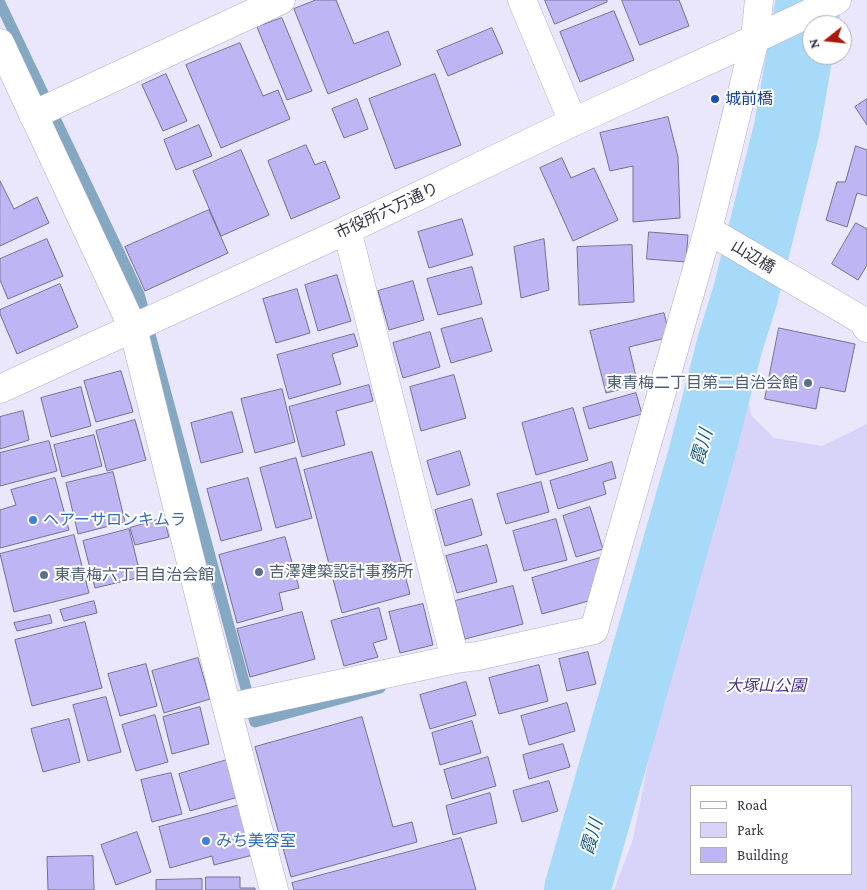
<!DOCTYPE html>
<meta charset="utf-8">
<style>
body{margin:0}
#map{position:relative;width:867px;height:890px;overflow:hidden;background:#eae7fd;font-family:"Crimson Pro",serif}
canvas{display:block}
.legend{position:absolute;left:690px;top:785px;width:162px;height:90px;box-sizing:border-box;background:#fff;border:1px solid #afaeb4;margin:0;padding:6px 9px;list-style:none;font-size:15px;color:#373543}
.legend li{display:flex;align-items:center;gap:10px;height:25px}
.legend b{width:25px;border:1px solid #afaeb4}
.north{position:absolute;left:802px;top:15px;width:50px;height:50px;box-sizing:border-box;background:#fff;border:1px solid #afaeb4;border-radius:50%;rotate:254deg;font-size:14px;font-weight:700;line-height:20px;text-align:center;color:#373543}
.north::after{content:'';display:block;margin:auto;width:18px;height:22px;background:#aa190b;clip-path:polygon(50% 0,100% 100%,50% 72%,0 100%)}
</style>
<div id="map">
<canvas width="867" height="890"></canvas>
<ul class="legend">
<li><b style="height:6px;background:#fff"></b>Road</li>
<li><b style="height:14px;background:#d8d3f9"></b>Park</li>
<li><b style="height:14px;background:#beb5f5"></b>Building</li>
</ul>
<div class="north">N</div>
</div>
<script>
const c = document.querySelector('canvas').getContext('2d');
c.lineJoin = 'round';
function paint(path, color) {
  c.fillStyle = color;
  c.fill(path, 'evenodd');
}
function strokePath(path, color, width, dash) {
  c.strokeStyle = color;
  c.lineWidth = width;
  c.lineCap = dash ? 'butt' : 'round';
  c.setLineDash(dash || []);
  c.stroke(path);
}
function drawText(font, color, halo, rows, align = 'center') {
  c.font = font + ' "Crimson Pro","Noto Sans JP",serif';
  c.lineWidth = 4;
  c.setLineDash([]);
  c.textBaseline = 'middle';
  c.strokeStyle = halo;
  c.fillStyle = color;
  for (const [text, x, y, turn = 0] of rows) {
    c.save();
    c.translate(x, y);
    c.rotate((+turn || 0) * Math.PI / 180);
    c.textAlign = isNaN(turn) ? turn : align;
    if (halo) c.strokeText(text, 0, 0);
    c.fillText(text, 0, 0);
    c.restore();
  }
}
paint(new Path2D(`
 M725 376 745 381 751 415 774 438 822 446 867 424V890H614L633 839ZM691 786H851V874H691Z`), '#d8d3f9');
strokePath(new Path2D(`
 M0 3 139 294 255 722 380 688`), '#85a8c2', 11);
strokePath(new Path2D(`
 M577 890 701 456 730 344 745 296 787 128 809 0`), '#a6daf8', 66);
const building = new Path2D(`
 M316 0H336L354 44 388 31 401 65 328 94 294 9Z
 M545 0H607V2L555 24Z
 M622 0H679L689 26 640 45Z
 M614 11 634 60 580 82 560 32Z
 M282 18 312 91 287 100 257 27Z
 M492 28 503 53 448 76 437 51Z
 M240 43 263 96 278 90 290 119 221 148 186 65Z
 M166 74 187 121 163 131 142 85Z
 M435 74 461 145 395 169 369 99Z
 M357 99 368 129 344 138 332 109Z
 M867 99V125L855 107Z
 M668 117 678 157 680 218 633 222V166L610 171 600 133Z
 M199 125 212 156 176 170 164 140Z
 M306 145 315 165 325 161 340 198 291 219 268 161Z
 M856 146 867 150V196L857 193 847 227 826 220 837 182H845Z
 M241 150 269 215 221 236 193 171Z
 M562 158 571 178 594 168 618 220 573 241 540 168Z
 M0 181 14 209 37 197 49 223 0 246Z
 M209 210 228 253 145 291 125 247Z
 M462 219 473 255 429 268 418 232Z
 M856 223 867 229V265L858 280 832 264Z
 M649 232 688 235 686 262 647 259Z
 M47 239 63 276 8 299 0 280V259Z
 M544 239 549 290 521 298 514 247Z
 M632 245 634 302 579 305 577 247Z
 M472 267 482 304 438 315 427 279Z
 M337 275 351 321 318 331 305 285Z
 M413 281 424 320 389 330 378 291Z
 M60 284 78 327 17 354 0 314V310Z
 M297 289 310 333 276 343 263 299Z
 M664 313 670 337 629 347 638 385 606 393 590 331Z
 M482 318 492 351 451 363 441 329Z
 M779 328 855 344 845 392 820 387 816 409 765 399Z
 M430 332 440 367 403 378 393 343Z
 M354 334 358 346 332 354 341 384 289 399 277 355Z
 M121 371 133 412 96 422 84 381Z
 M454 375 466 418 421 431 410 387Z
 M369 385 373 401 336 411 345 445 302 457 289 407Z
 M81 387 91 426 51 437 41 398Z
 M282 389 295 442 255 453 241 399Z
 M636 393 642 414 589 429 583 408Z
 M573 408 588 460 536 475 522 423Z
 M23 411 29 440 0 449V417Z
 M232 412 243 452 201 463 191 423Z
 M135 420 146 460 107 471 96 431Z
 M94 435 102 466 62 477 54 445Z
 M49 441 57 471 0 486V453Z
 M460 451 470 485 437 495 427 461Z
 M372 452 410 594 342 613 304 470Z
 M296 458 312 518 276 528 260 468Z
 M612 462 616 478 603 482 606 494 558 509 550 481Z
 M113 472 125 522 78 534 66 483Z
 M55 478 69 530 0 548V510L16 505 11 490Z
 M248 478 262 530 221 541 207 489Z
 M541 482 549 512 506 524 497 494Z
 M472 499 482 535 445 546 435 510Z
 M590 507 603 549 576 557 563 516Z
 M164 518 169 537 135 545 130 528Z
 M556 519 567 560 524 571 513 531Z
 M129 529 141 577 95 588 83 541Z
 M74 535 89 593 14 612 0 554Z
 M285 537 299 588 279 593 283 610 237 623 219 555Z
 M487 545 497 582 457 593 446 556Z
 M603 557 592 600 542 614 532 578Z
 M513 586 523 624 465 639 455 601Z
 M94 601 97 613 64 621 60 610Z
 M423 604 433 645 400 653 389 612Z
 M379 608 387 639 373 643 378 657 344 666 331 621Z
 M302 612 315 659 250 677 237 629Z
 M50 615 52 623 17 631 14 623Z
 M85 622 102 688 32 706 15 640Z
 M588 652 596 684 567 691 559 659Z
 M198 658 210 699 164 713 152 671Z
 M146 664 157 706 120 716 108 674Z
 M539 665 548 701 499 714 489 678Z
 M466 682 476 715 430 729 420 695Z
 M106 697 121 752 88 761 73 705Z
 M567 703 575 731 529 745 521 716Z
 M200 707 209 744 172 754 163 717Z
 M155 715 168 762 136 771 122 725Z
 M362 717 393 827 412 822 417 842 291 877 255 747Z
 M69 719 80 762 43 772 31 729Z
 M472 721 481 753 440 765 432 733Z
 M563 744 570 767 529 779 523 755Z
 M488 757 496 786 452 799 444 770Z
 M227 760 238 797 190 811 179 774Z
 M171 773 182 814 152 822 141 780Z
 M549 781 558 811 522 822 513 791Z
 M490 793 497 823 453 835 446 806Z
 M240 805 253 855 214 865 212 856 170 868 159 827Z
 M137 832 151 872 116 885 101 845Z
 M461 838 476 890H294L292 883Z
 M93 856 94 890H48L47 857Z
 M206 877H240V888H255V890H206Z
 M202 879V890H156V880Z`);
paint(building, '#beb5f5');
strokePath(building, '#74708f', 1);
const street = new Path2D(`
 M522 0 573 122
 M0 43 133 328 227 708 274 890
 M33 115 281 0
 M347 230 455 659
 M708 230 863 321 867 328
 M227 708 455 659 478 656 594 630 708 230 755 39 759 0`);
const secondary = new Path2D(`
 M0 389 347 230 573 122 755 39 837 0`);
strokePath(street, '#b1adcf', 29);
strokePath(secondary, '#b1adcf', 29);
strokePath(street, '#fff', 28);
strokePath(secondary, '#fff', 28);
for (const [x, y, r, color] of [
 [715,99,5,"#1a4fb4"],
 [808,383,5,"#5c6f8a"],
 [33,520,5,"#3f7fe0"],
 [259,572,5,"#5c6f8a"],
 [44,575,5,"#5c6f8a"],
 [206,841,5,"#3f7fe0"]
]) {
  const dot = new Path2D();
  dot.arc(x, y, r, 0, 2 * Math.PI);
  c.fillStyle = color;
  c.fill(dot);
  strokePath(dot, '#fff', 2);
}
drawText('16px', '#164399', '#fff', [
 ["城前橋",725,99]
], 'left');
drawText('16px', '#373543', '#fff', [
 ["市役所六万通り",387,211,-25],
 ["山辺橋",753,257,31]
]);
drawText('16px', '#4e5e75', '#fff', [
 ["東青梅二丁目第二自治会館",798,383,"right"],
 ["吉澤建築設計事務所",269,572],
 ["東青梅六丁目自治会館",54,575]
], 'left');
drawText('16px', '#366cbe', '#fff', [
 ["ヘアーサロンキムラ",43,520],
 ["みち美容室",216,841]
], 'left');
drawText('italic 16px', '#4a328c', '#fff', [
 ["大塚山公園",766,686]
]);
drawText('italic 18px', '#175e7f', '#fff', [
 ["霞川",702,447,-74],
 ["霞川",592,837,-74]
]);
</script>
